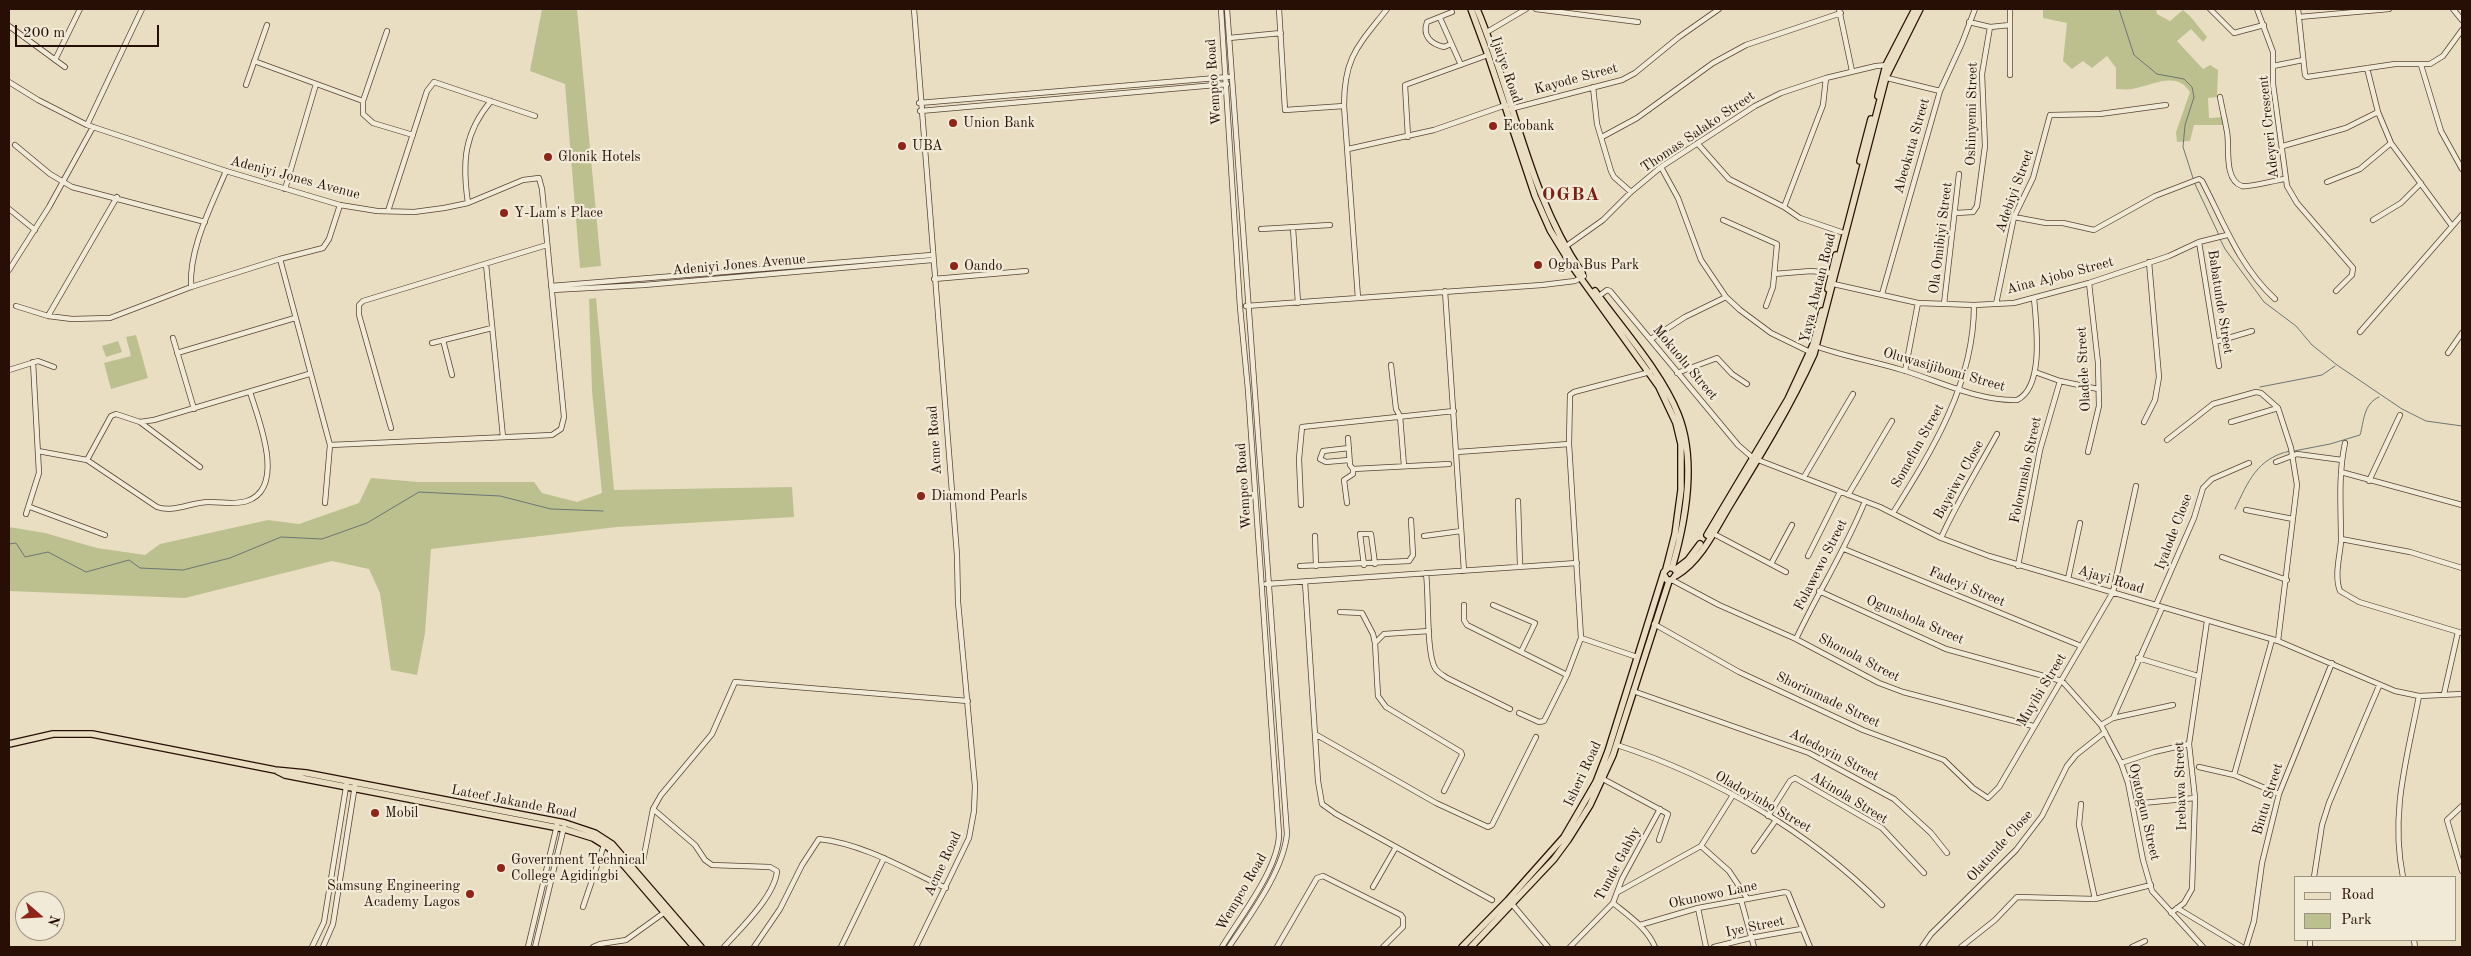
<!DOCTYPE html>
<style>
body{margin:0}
#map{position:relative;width:2471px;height:956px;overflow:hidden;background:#eadec2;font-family:"Old Standard TT",serif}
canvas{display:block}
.frame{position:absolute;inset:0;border:10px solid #270f06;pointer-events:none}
.legend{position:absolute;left:2294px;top:876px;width:162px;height:65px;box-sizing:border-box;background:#f1ead7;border:1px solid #a09283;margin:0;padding:6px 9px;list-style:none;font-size:15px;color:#270f06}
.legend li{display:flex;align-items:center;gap:10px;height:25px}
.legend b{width:25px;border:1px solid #a09283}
.north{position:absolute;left:15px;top:891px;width:50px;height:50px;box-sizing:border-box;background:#f1ead7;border:1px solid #a09283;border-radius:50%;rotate:109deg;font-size:14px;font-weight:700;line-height:20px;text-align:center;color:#270f06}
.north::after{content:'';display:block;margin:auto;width:18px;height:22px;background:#8f2418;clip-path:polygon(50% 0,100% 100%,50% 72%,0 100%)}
.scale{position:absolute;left:15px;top:25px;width:144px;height:22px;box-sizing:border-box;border:2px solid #270f06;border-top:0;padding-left:6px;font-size:15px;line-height:18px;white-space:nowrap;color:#270f06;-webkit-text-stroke:4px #f1ead7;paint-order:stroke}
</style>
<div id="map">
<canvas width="2471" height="956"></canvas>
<div class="frame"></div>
<ul class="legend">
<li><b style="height:6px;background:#eadec2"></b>Road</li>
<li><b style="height:14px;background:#bcc08f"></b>Park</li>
</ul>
<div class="north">N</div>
<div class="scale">200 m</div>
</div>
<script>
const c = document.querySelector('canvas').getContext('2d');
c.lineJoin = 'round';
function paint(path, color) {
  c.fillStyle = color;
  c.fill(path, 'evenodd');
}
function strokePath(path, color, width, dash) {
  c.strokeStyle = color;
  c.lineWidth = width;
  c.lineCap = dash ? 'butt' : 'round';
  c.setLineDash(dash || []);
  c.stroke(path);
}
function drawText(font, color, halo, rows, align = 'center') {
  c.font = font + ' "Old Standard TT",serif';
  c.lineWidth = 4.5;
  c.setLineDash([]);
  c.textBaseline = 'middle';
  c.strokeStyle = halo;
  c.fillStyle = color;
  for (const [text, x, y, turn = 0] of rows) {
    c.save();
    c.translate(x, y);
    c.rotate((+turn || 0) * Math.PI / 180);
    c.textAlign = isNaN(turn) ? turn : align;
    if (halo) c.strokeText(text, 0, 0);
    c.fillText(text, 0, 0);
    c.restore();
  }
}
paint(new Path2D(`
 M542 9H577L601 266 580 268 565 84 530 71Z
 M2043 9H2156L2157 14 2170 21 2183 10 2190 16 2207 37 2203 42 2191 29 2177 41 2203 69 2210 65 2218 70 2217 97 2208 98 2209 118 2225 117V125H2194L2190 141 2177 142 2176 132 2190 92C2176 70 2152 86 2132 89 2127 90 2121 89 2116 89V68L2107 56 2092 68 2083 61 2072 69 2063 61 2067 23 2043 18Z
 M596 298 614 490 792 487 794 517 617 527 431 549 425 633 417 675 391 670 380 593 369 569 332 561 185 598 9 591V527L45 533 97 548 145 555 160 544 268 520 299 524 359 503 371 478 418 482H534L542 493 577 502 602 493 592 391 589 299Z
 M136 335 148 378 111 389 104 363 131 356 126 337Z
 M118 341 122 352 106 357 102 346Z`), '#bcc08f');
strokePath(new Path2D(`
 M2119 9 2134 55 2157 74 2184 79 2192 87 2194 97 2185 125 2183 147 2193 178
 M2194 182 2219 235
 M2220 239 2225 249 2264 302 2296 326 2312 345 2337 365 2402 409 2426 421 2462 426
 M2260 387 2322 375 2335 366
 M2294 451 2330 444 2360 435C2364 422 2363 404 2379 397
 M2235 509C2248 482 2257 458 2290 451
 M9 544 16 543 25 557 48 552 86 572 129 560 140 568 183 570 230 558 281 537 322 539 367 523 419 492 500 496 551 509 603 511`), '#6e7574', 1);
const minor = new Path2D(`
 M914 9 957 555 958 602 975 786 974 811 969 838 916 947
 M1221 9 1240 307 1248 390 1279 834C1279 868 1240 917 1222 947
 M1227 9 1287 834C1283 872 1250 915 1229 947
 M1279 9 1285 110 1344 106
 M1536 9 1638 22
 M1839 9 1852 71
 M2010 9V75
 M2210 9 2234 33 2264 25
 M2257 9 2273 52V84L2287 186 2297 203 2353 268 2352 275 2336 291
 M2298 9 2305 75 2307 77 2395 64H2430L2443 56 2462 30
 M2453 9 2462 20
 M2299 17 2389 9
 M1440 18 1461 65
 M1969 22 1990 27 2010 25
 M9 26 65 67
 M387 31 363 101V114L373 123 413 135
 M1487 32 1526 9
 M1229 38 1281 33
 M1451 44 1444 47C1431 44 1422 36 1427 22L1452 12
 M55 60 80 9
 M254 61 363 101
 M2421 65 2441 131 2462 169
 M2273 66 2303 60
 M1883 77 1940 91
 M9 82 38 100 87 125 226 171 340 205 377 211 414 212 444 208 468 203 523 180 539 178 542 189 564 417 561 429 552 435 330 445
 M246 85 267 25
 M1593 87 1597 124 1611 171 1614 177 1631 192
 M2220 97C2222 108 2225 120 2227 132 2230 145 2223 180 2242 186 2249 188 2275 180 2285 179
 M919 103 1228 77
 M1510 109 1622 80 1635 73 1679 37 1719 9
 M920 111 1227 84
 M2378 112 2391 143 2452 226
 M87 125 142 9
 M1408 137 1405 85 1488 55
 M1602 137 1637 118 1713 63 1746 45 1841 13
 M1698 144 1729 179 1784 207 1823 105 1826 78
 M15 145 50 174 72 187 205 222
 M2283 146 2346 128 2378 112 2367 68
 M1348 149 1434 130 1506 105
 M1661 167 1678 198 1701 260 1726 297 1740 310 1771 333 1812 353
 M2327 182 2360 169 2391 143
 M285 189 316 84
 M468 203C462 162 464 133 491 101
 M1784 207 1800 218 1841 232
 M9 209 35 230
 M388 211 427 91 434 82 535 116
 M1956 213 1973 212 1977 206 1985 146 1982 74 1990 27
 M2014 217 2046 223H2063L2094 230 2155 196 2199 179 2202 181C2224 223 2239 266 2275 299
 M1723 220 1777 244 1773 287 1766 306
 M2373 220 2401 203 2421 183
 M1293 228 1298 303
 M1261 229 1330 225
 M2199 242 2219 366
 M1565 247 1603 220 1631 192 1661 167 1755 106 1781 93 1826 78 1876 66 1888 65
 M280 259 330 445 325 503
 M486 264 503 437
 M9 270 49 207 93 127
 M1774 274 1811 271 1831 273
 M934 279 1026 271
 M1829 283 1918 303 1974 305 2014 303 2089 283 2169 256 2199 242 2227 235
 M551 286 932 255
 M191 287C189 248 211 207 226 171
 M552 290 644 285 932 260
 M1445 291 1464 571
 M1882 294 1940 91 1962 43 1975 9
 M1599 296 1607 290 1610 291 1738 445 1753 458 1880 507 1941 538 1989 556 2278 641 2395 691 2419 696 2462 694
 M1358 298 1344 106C1344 57 1358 46 1387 9
 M1944 304 1959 174
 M1996 304 2014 217 2033 178 2050 115 2100 114 2166 105
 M16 306 48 316 72 319 110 318 191 287 280 259 323 248 329 239 340 205
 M1246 306 1542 285 1575 281 1584 276
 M48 316 117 197
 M2360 332 2462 215
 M173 338 194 409
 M1651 339 1685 317 1726 297
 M443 340 452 375
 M2215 342 2252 331
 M432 343 492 328
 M1813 345C1841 356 1873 361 1902 370 1939 381 1977 401 2017 400 2045 387 2036 323 2034 298
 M177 353 295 318
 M2448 353 2462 333
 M1391 365 1396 409 1400 416 1404 466
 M9 370 38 361 54 367
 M1905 371 1918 303
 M2035 372 2060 381 2098 389
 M1677 373 1717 358 1732 374 1747 384
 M140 422 200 467
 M2144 422 2155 400 2159 377 2149 262
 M2231 422 2278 408
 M391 428 359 315V305L363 301 547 245
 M1348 438 1350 465 1353 469 1449 464
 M2167 440 2213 404 2256 392 2261 393 2278 408 2291 448 2297 485 2278 641
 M2345 443C2338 476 2341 508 2341 541 2340 556 2334 576 2340 591L2359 602 2462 633
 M1349 448 1323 451 1320 459 1326 462 1349 460
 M38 451 87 460 157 507C174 513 191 502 209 502 222 502 235 505 247 501 287 488 258 418 250 392
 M1457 452 1569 444
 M2088 452 2099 406 2098 363 2089 283
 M87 460 111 416 116 414 140 422 154 420 309 374
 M2276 462 2297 454 2342 460
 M2341 472 2462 505
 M1804 477 1853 394
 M2369 481 2400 415
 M1848 495 1892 421
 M1518 501 1520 565
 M1347 503 1344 480 1353 474V469
 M1301 505 1299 459 1302 427 1454 411
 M30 507 105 535
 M2246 510 2293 519
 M1893 513C1933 449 1974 383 1974 305
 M26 514 39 473 33 362
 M1712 533 1786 572
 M1315 536 1316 566
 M1424 536 1461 531
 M1941 538C1957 502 1978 469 1997 434
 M2341 539 2410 552 2462 568
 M1844 549 2081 646
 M1808 556 1840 492
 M2222 557 2287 580
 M1771 564 1792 525
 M1364 565 1360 534H1371L1375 564
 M1300 566 1409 561 1413 555 1411 520
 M2018 566 2040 450 2060 381
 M1426 573C1429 595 1426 652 1435 668 1438 673 1443 675 1447 678L1510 709
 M2068 579 2080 523
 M1672 580 1719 605 1796 639 1879 683 1903 692 2033 726
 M1305 582 1318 781 1322 804 1336 814 1492 900
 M1266 584 1577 563
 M1819 591 1946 649 2062 681 2101 725 2121 763 2128 783 2143 860 2152 891 2203 947
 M1464 605V620L1467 625 1567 675
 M1493 605 1535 623 1521 652
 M2156 605 2194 518 2203 488 2212 479 2249 463
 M1340 612 1362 613 1373 634 1375 643
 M1654 624 1739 672 1863 730 1944 760 1973 788 1988 798 1999 787 2113 592 2136 486
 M1429 631 1384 634 1375 643 1378 696 1386 707 1461 752 1462 755 1444 791
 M1581 638 1637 657
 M1796 639C1818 592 1846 549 1865 501
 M2138 658 2198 676
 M1633 691 1809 753 1894 799 1931 833 1947 853
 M2444 694 2458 632
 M1519 713 1539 722 1544 721 1567 675 1581 638 1569 444 1570 395 1574 392 1650 372
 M2113 718 2162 608
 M2101 725 2113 718 2173 705
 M1315 734 1436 803 1488 827 1492 825 1536 737
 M1617 745C1715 777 1810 832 1882 905
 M2121 763 2154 752 2189 744
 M2199 767 2234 775 2279 794
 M2234 775 2272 640
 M1603 779 1668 814 1659 840
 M2081 804 2079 825 2095 899
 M2132 804 2195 798
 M2462 806 2447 820 2462 871
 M653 809 695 845 705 860 712 865 770 867 777 871C775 896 740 929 724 947
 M1768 816 1790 781 1795 778 1882 828 1924 873
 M1701 846 1729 871 1747 898
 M1754 851 1776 820
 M631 864 643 861 653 809 661 795 712 734 735 682 968 701
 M2314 877 2322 825 2329 803 2379 686
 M2403 877C2390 813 2407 759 2419 696
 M1373 887 1396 847
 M1618 892 1701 846 1733 795
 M1741 900 1754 947
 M1613 903C1629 916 1647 928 1655 947
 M1512 904 1548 947
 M583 907 604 845
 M1698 908 1706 947
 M2177 908 2242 947
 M2171 913 2184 903 2192 889 2195 798 2189 744 2207 621
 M1640 925 1698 908 1785 892 1788 893 1810 947
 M2414 940 2415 947
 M312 947 324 922 347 781
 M323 947 333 924 355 785
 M528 947 557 825
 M535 947 564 827
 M593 947 600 944 626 940 665 912
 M754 947 780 909 802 865 819 839C864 844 905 869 946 888
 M841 947 884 858
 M1277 947 1317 878 1323 876 1401 915 1403 918V927L1383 947
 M1570 947 1613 903 1622 879 1660 809
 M1714 947 1750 938 1801 929
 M1922 947 1931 934 2016 850 2042 816 2067 766 2076 755 2105 732
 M1961 947 1995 920 2017 897 2095 899 2151 885
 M2132 947 2145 941
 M2246 947 2254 921 2262 863 2279 794 2332 663
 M2310 947V940`);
const major = new Path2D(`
 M1471 9 1488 55 1535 196 1550 230 1572 266 1659 387 1676 423 1681 444V490L1675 534 1666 569
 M1477 9C1514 96 1528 194 1582 273
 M1878 96 1886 65 1915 9
 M1860 161 1871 119
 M1828 289 1836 255
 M1595 291C1621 327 1662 373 1678 414 1697 461 1686 520 1672 568
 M1707 535 1788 399 1813 345 1822 311
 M1675 570 1688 560 1700 544
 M1664 575 1667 580H1672L1677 573
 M1677 575C1701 561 1716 528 1730 505 1760 456 1790 407 1814 354L1886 77 1920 9
 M9 744 53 734H92L275 770 306 773 565 823 595 833 612 844 701 947
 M277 771 285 775 564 829 593 838 609 848 694 947
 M1462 947 1508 900 1564 837 1596 782 1608 751 1664 572 1668 568
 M1471 947 1554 859 1568 840 1590 805 1613 755 1669 581`);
strokePath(minor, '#584335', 6);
strokePath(major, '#270f06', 8);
strokePath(minor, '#f1ead7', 4.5);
strokePath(major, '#eadec2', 5.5);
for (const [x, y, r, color] of [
 [953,123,5,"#8f2418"],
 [1493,126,5,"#8f2418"],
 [902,146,5,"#8f2418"],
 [548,157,5,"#8f2418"],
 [504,213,5,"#8f2418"],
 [1538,265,5,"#8f2418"],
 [954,266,5,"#8f2418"],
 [921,496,5,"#8f2418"],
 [375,813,5,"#8f2418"],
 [501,868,5,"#8f2418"],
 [470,894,5,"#8f2418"]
]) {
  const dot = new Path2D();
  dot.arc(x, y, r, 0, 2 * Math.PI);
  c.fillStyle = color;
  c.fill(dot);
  strokePath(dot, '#f1ead7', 2);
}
drawText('14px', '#270f06', '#f1ead7', [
 ["Ijaiye Road",1506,70,71],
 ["Kayode Street",1576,79,-15],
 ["Wempco Road",1214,82,-94],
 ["Oshinyemi Street",1972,114,-89],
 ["Adeyeri Crescent",2269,127,-96],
 ["Thomas Salako Street",1698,132,-34],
 ["Abeokuta Street",1912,146,-74],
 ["Adeniyi Jones Avenue",295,178,15],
 ["Adebiyi Street",2015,191,-70],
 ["Ola Omibiyi Street",1941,238,-83],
 ["Adeniyi Jones Avenue",739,265,-5],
 ["Aina Ajobo Street",2060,276,-15],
 ["Yaya Abatan Road",1818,288,-76],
 ["Babatunde Street",2220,302,81],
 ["Mokuolu Street",1685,363,50],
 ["Oladele Street",2084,369,-93],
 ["Oluwasijibomi Street",1944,370,16],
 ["Acme Road",935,440,-94],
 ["Somefun Street",1918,446,-61],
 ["Folorunsho Street",2026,470,-78],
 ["Bayeiwu Close",1959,480,-61],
 ["Wempco Road",1244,486,-94],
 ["Iyalode Close",2174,532,-69],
 ["Folawewo Street",1821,565,-63],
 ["Ajayi Road",2111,580,17],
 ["Fadeyi Street",1967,587,23],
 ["Ogunshola Street",1915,620,23],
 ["Shonola Street",1859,658,27],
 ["Muyibi Street",2042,690,-59],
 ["Shorinmade Street",1828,700,25],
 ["Adedoyin Street",1834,755,27],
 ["Isheri Road",1583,774,-65],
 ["Irebawa Street",2181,786,-92],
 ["Akinola Street",1849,798,31],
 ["Bintu Street",2268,799,-73],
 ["Lateef Jakande Road",514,802,11],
 ["Oladoyinbo Street",1763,802,30],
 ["Oyatogun Street",2144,812,77],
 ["Olatunde Close",2000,846,-48],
 ["Acme Road",943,864,-65],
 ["Tunde Gabby",1618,864,-62],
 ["Wempco Road",1242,892,-60],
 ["Okunowo Lane",1713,895,-12],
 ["Iye Street",1755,927,-12]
]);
drawText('14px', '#270f06', '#f1ead7', [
 ["Union Bank",963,123],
 ["Ecobank",1503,126],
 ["UBA",912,146],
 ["Glonik Hotels",558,157],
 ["Y-Lam's Place",514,213],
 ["Ogba Bus Park",1548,265],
 ["Oando",964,266],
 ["Diamond Pearls",931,496],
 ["Mobil",385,813],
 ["Government Technical",511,860],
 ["College Agidingbi",511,876],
 ["Samsung Engineering",460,886,"right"],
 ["Academy Lagos",460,902,"right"]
], 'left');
c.letterSpacing = '1px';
drawText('bold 19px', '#7a1f14', '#f1ead7', [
 ["OGBA",1571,195]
]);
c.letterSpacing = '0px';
</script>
